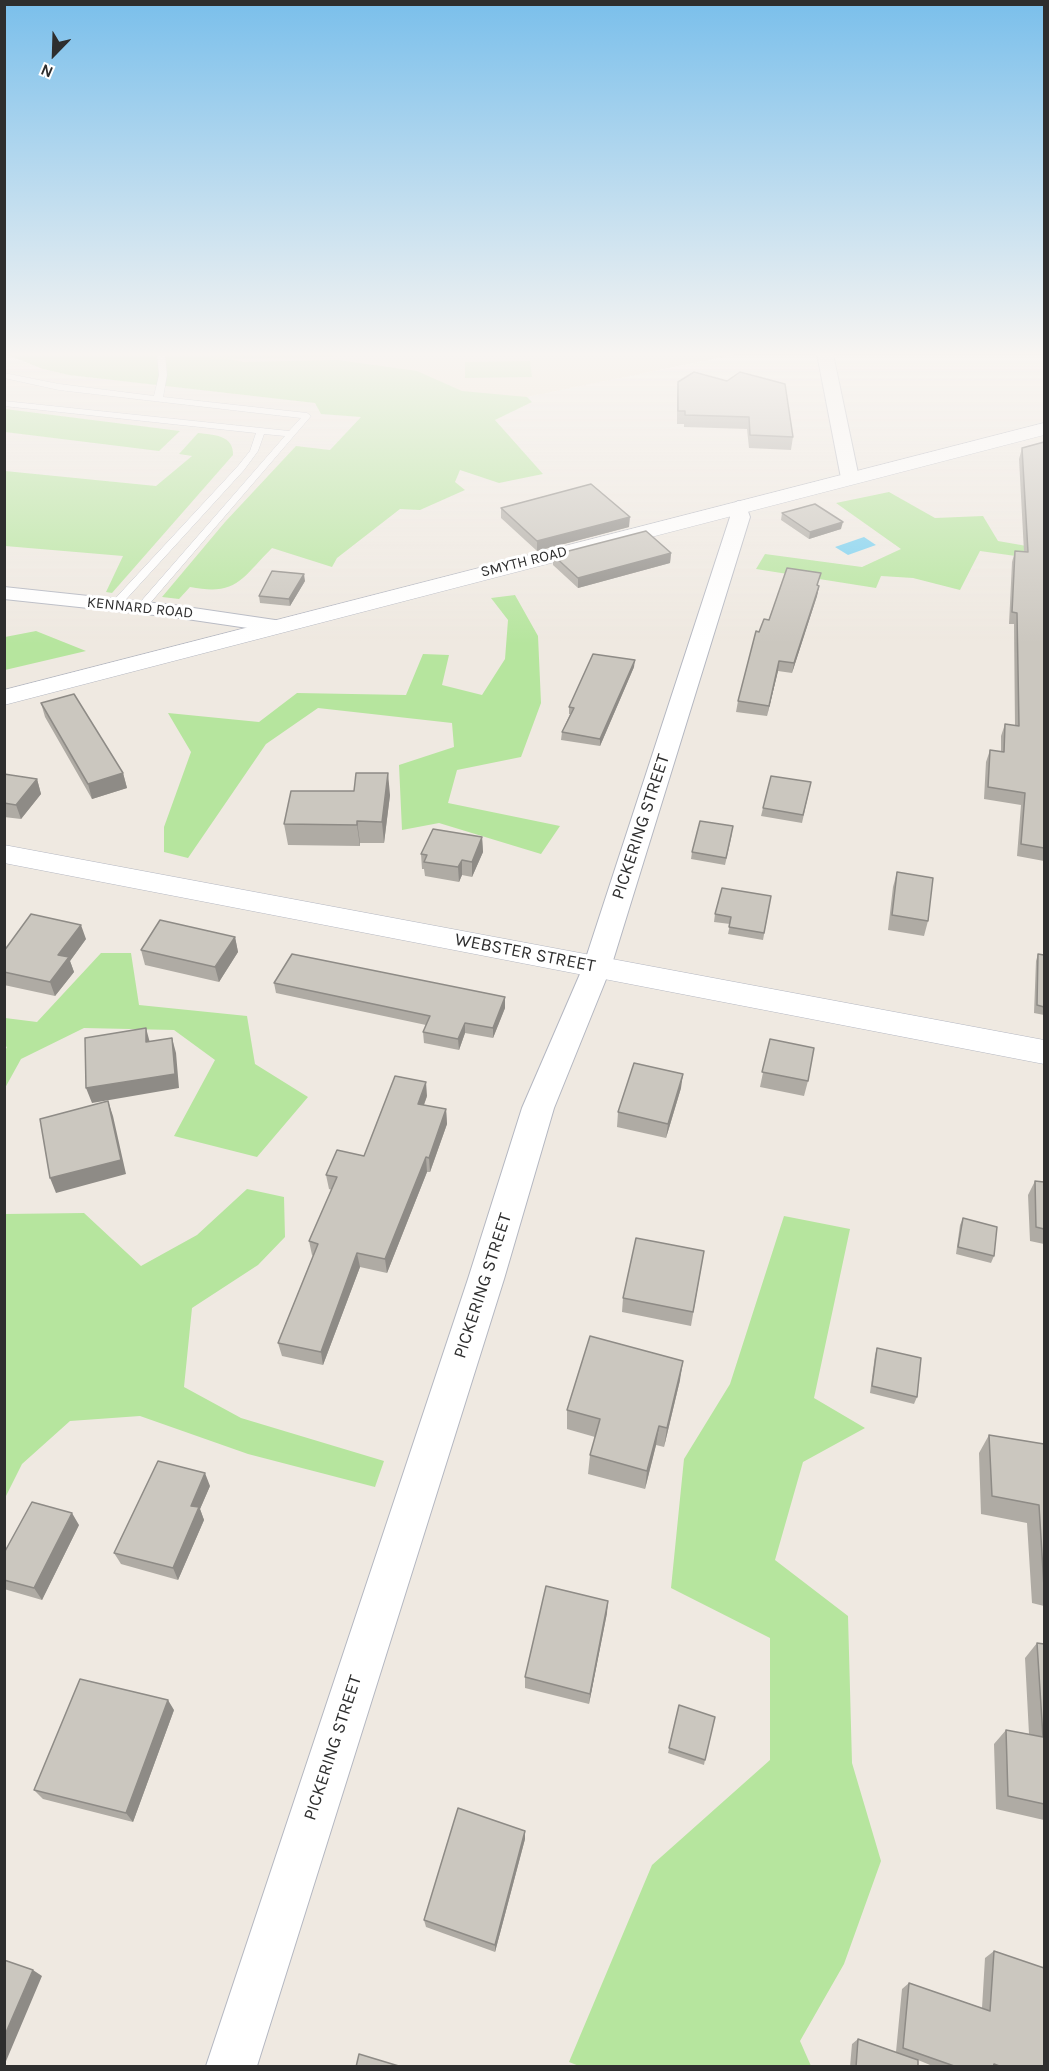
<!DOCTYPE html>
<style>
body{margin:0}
#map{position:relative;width:1049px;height:2071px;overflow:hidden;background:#efe9e1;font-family:Karla,sans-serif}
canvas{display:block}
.frame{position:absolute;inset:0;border:6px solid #2e2e2e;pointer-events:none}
.north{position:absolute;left:24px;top:24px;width:60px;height:60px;-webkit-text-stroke:4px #fff;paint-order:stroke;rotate:203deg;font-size:16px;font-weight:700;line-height:24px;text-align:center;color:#2e2e2e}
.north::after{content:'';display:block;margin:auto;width:21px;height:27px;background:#2e2e2e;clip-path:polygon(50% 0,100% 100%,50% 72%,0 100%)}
</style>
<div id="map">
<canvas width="1049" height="2071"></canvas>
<div class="frame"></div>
<div class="north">N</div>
</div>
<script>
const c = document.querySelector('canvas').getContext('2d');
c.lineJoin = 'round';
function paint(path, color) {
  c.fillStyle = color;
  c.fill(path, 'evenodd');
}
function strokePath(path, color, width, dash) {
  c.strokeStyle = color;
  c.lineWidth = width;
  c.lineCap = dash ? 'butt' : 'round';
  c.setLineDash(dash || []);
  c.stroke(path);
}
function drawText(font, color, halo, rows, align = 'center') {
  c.font = font + ' Karla,sans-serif';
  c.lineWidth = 6;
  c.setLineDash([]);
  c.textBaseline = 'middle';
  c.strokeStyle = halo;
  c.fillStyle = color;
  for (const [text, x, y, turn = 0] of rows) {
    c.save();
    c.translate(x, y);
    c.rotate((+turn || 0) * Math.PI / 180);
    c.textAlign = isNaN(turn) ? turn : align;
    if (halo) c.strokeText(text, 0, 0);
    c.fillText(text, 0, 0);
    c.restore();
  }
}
paint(new Path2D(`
 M188 354H737L458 411Z`), '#f0e6d1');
paint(new Path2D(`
 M5 354H205L243 362 338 360 417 371 462 391 527 397 532 402 495 420 543 474 499 483 460 470 455 482 465 490 420 510 400 509 337 558 332 567 272 548C241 579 237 596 190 587L179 599 162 597 225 522 296 446 330 450 361 417 321 414 315 403 69 375 43 369Z
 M530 361 532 377 465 378V362Z
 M5 409 180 431 159 451 5 432Z
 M198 433C214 435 234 435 233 455L112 593 106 592 123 556 5 546V471L156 486 192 456 179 454Z
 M889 492 935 518 983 516 998 541 1044 549V560L980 551 960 590 913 578 881 576 876 588 756 569 765 554 862 567 901 549 836 503Z
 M515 595 538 636 541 703 521 757 457 770 448 803 560 826 541 854 439 823 402 830 399 765 454 747 452 723 318 708 266 744 188 858 164 852V827L191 752 168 713 259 722 297 693 406 695 423 654 449 655 442 685 482 695 505 659 508 620 491 598Z
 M36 631 86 651 5 670V637Z
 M101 953H131L139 1005 247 1016 255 1064 308 1097 257 1157 174 1136 215 1060 174 1030 84 1028 21 1059 5 1088V1051L7 1047 5 1046V1018L37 1022Z
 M247 1189 284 1197 285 1237 258 1265 192 1308 184 1387 241 1418 384 1461 375 1487 248 1454 140 1416 70 1421 22 1464 5 1498V1214L84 1213 141 1266 197 1235Z
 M784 1216 850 1229 814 1398 865 1428 803 1462 775 1560 848 1616 852 1763 881 1861 844 1964 800 2041 811 2066H579L569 2062 652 1865 770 1760V1638L671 1588 684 1459 730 1384Z`), '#b6e59e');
paint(new Path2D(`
 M211 354H332V357L210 359Z`), '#c9ec9a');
paint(new Path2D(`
 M864 537 876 545 848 555 835 547Z`), '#75cff0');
const lane = new Path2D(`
 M157 354H165L167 375 163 397 307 413 311 416 145 609 136 607 285 436 264 434 258 451 244 470 119 607H111V603L238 466 250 451 256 433 4 406V401L289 431 301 418 59 390 4 378V373L59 384 154 396 159 375Z`);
const street = new Path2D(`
 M817 354H833L859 478 857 482 850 484 841 478Z
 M738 501 745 503 750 517 611 967 554 1108 504 1279 257 2066H206L468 1279 522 1108 583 967 730 517 728 507Z
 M4 587 173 605 275 620 283 621 286 626 283 631 275 632 173 617 4 599Z`);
const secondary = new Path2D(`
 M1044 423V435L4 705V690Z
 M4 845 1044 1040V1064L4 863Z`);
strokePath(lane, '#b4b7c1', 1);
strokePath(street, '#b4b7c1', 2);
strokePath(secondary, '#b4b7c1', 1);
paint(lane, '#fff');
paint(street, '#fff');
paint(secondary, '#fff');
paint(new Path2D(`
 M678 382 793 437 791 450 749 448 747 429 684 427V424H677V395Z
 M1044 442V861L1017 856 1021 805 984 799 986 762 990 750 1001 752V736L1005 724 1015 726 1014 624H1009L1012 562 1015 551 1024 552 1019 459 1022 448Z
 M501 508 629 527 537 551 501 518Z
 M782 513 841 529 809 539 781 520Z
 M671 553 670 563 578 588 553 565V555Z
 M305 581 290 606 260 603 259 596Z
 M818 586H819L817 596 792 673 778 671 767 716 736 712 738 701 759 632 769 620Z
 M634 667 600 746 561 740 562 732 570 714H569V707Z
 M41 703 123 773 127 788 92 799 45 717Z
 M4 774 37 779 41 794 21 819 4 817Z
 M811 782 802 823 761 816 763 808Z
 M390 795 384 843H360V846L288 845 284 824Z
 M732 834 725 865 691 859 692 852Z
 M482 837 483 852 472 877 462 875 459 882 425 876 424 869H422L421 854Z
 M897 872 928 921 924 936 888 930 893 887Z
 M771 896 763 940 728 934 730 924 714 922 715 914Z
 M235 937 238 952 219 982 145 965 141 950Z
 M86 939 70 961 74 972 55 996 4 985V951Z
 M1038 954 1044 955V1015L1034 1013 1036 961Z
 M274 983 505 997V1008L493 1038 465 1033 459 1050 424 1043 423 1032 426 1025 276 993Z
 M770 1039 808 1081 804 1096 760 1087Z
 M681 1088 666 1138 617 1127 618 1112Z
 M427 1096 424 1105 446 1109 447 1124 430 1172H427L387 1273 360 1267 323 1365 282 1356 278 1343 313 1256 312 1255 309 1241 332 1190 329 1189 326 1175 364 1156Z
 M1035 1181 1044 1182V1244L1030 1241 1028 1195Z
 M963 1218 994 1256 991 1263 956 1254 960 1225Z
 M704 1251 691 1326 622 1312 623 1298Z
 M877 1348 917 1397 914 1404 870 1393 875 1355Z
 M680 1380 664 1447 656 1445 645 1489 588 1474 590 1455 595 1437 567 1429V1410Z
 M989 1435 1044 1444V1606L1032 1603 1027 1523 981 1514 979 1453Z
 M210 1486 200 1509 204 1520 178 1580 121 1564 114 1553Z
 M79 1525 42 1600 4 1589V1553Z
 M607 1613 589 1704 525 1688V1677Z
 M1037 1643 1044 1644V1820L996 1809 994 1744 1006 1730 1029 1734 1025 1658Z
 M679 1705 705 1760 704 1765 668 1753Z
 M174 1710 133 1822 43 1799 34 1790Z
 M525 1839 495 1952 426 1927 424 1920Z
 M994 1951 1044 2067H935L918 2060V2067H850L852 2044 858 2039 896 2052 902 1989 909 1983 982 2008 985 1958Z`), '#afaba4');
paint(new Path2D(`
 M630 517 629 527 537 551V541Z
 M843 522 841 529 809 539 810 532Z
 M671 553 670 563 578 588V578Z
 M304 574 305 581 290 606 289 599Z
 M819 586 817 596 792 673 794 663Z
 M635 660 634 667 600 746V739Z
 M779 661 778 671 767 716 769 706Z
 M123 773 127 788 92 799 88 784Z
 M388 773 390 795 384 843 382 822Z
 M37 779 41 794 21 819 16 805Z
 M357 821 360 843V846L357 825Z
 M482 837 483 852 472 877V862Z
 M462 860V875L459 882 458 867Z
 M81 925 86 939 70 961 74 972 55 996 50 982 58 955Z
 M235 937 238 952 219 982 215 967Z
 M505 997V1008L493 1038V1028Z
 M465 1023V1033L459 1050 458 1039Z
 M146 1028 150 1043 146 1042Z
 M172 1038 176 1053 179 1088 92 1103 86 1088Z
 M683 1074 681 1088 666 1138 668 1124Z
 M426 1082 427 1096 419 1118 418 1104Z
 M108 1101 113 1116 126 1174 56 1193 50 1178Z
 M446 1109 447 1124 430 1172 429 1158Z
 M426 1157 427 1172 387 1273 385 1259Z
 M357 1253 360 1267 323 1365 321 1352Z
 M683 1361 680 1380 664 1447 667 1428Z
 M659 1426 656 1445 645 1489 647 1471Z
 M205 1473 210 1486 200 1509 204 1520 178 1580 173 1568 191 1506Z
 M72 1513 79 1525 42 1600 34 1588Z
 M608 1601 607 1613 589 1704 590 1694Z
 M168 1700 174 1710 133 1822 126 1813Z
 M525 1831V1839L495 1952V1945Z
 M33 1970 42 1976 4 2066V2037Z`), '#8e8b86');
const building = new Path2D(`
 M694 372 727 381 740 372 785 384 793 437 750 435 749 417 685 415V411H678V382Z
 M1044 442V848L1021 844 1025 793 988 787 990 750 1004 752 1005 724 1019 726 1017 613 1012 612 1015 551 1028 552 1022 448Z
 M591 484 630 517 537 541 501 508Z
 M815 504 843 522 810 532 782 513Z
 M646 531 671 553 578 578 553 555Z
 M787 568 821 573 817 585 819 586 794 663 779 661 769 706 738 701 756 631 759 632 764 619 769 620Z
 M272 571 304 574 289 599 259 596Z
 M593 654 635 660 600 739 562 732 574 708 569 707Z
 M74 694 123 773 88 784 41 703Z
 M356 773H388L382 822 357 821V825L284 824 291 791H354Z
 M4 774 37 779 16 805 4 803Z
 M771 776 811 782 803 815 763 808Z
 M700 821 733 826 726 858 692 852Z
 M433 829 482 837 472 862 462 860 458 867 424 862 427 855 421 854Z
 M897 872 933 878 928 921 892 915Z
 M722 888 771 896 764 933 729 927 731 917 715 914Z
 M31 914 81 925 58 955 69 957 50 982 4 972V951Z
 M160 920 235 937 215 967 141 950Z
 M292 954 505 997 493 1028 465 1023 458 1039 423 1032 430 1016 274 983Z
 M1038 954 1044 955V1007L1037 1005Z
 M146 1028V1042L172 1038 175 1074 86 1088 85 1038Z
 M770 1039 814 1048 808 1081 762 1072Z
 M634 1063 683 1074 668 1124 618 1112Z
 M395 1076 426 1082 418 1104 446 1109 429 1158 426 1157 385 1259 357 1253 321 1352 278 1343 318 1244 309 1241 337 1177 326 1175 337 1150 364 1156Z
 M108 1101 121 1160 50 1178 40 1119Z
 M1035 1181 1044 1182V1229L1036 1227Z
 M963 1218 997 1227 994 1256 958 1247Z
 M636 1238 704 1251 693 1312 623 1298Z
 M590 1336 683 1361 667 1428 659 1426 647 1471 590 1455 600 1419 567 1410Z
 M877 1348 921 1358 917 1397 872 1386Z
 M989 1435 1044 1444V1587L1039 1505 992 1496Z
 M158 1461 205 1473 191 1506 199 1507 173 1568 114 1553Z
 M32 1502 72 1513 34 1588 4 1580V1553Z
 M546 1586 608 1601 590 1694 525 1677Z
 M1037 1643 1044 1644V1804L1008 1796 1006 1730 1043 1737Z
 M80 1679 168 1700 126 1813 34 1790Z
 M679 1705 715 1717 705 1760 669 1748Z
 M458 1808 525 1831 495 1945 424 1920Z
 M994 1951 1044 1968V2067H1002L994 2064 993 2067H957L903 2048 909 1983 990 2011Z
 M4 1960 33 1970 4 2037Z
 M858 2039 918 2060V2067H856Z
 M359 2054 402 2067H356Z`);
paint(building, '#cbc7bf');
strokePath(building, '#8e8b86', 1.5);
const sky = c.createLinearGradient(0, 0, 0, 644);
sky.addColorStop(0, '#7abfeb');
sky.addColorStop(0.55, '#f8f5f2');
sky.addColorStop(1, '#f8f5f200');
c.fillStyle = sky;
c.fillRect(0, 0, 1049, 644);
drawText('15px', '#2e2e2e', '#fff', [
 ["SMYTH ROAD",524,562,-14],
 ["KENNARD ROAD",140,608,6]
]);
drawText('18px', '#2e2e2e', '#fff', [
 ["PICKERING STREET",641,827,-72],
 ["WEBSTER STREET",525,953,11],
 ["PICKERING STREET",483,1286,-72],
 ["PICKERING STREET",333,1748,-72]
]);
</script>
